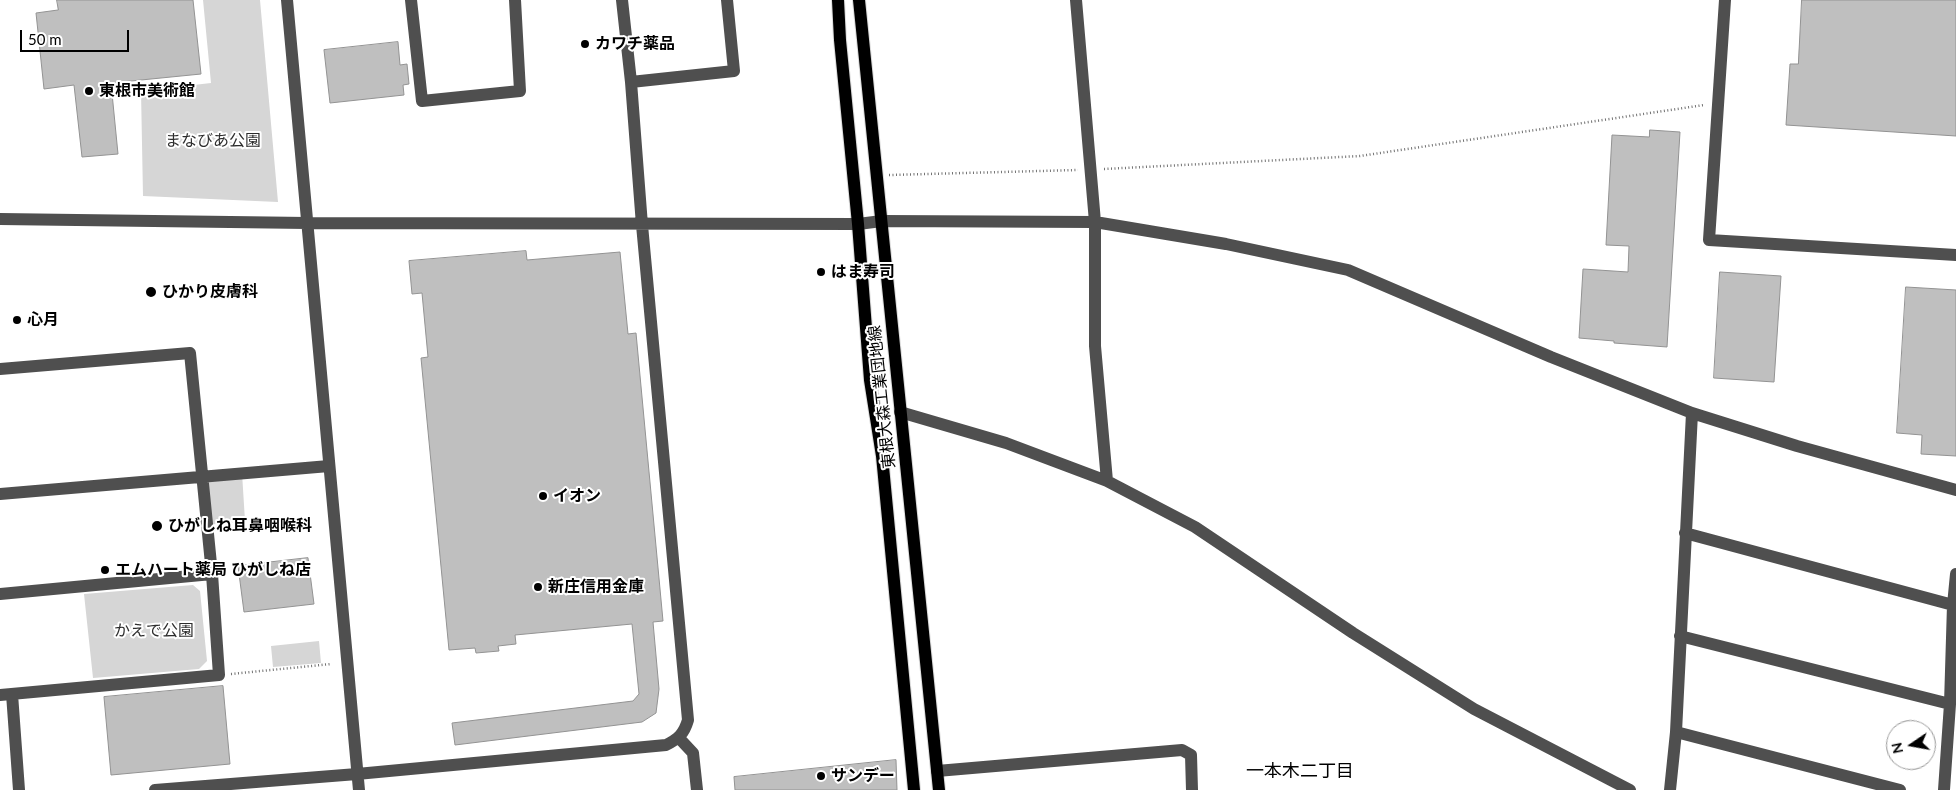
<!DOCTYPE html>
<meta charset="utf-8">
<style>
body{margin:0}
#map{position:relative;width:1956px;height:790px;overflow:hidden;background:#fff;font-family:Lato,sans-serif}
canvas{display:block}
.north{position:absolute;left:1886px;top:720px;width:50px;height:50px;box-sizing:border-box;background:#fff;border:1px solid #999;border-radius:50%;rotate:258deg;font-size:14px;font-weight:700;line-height:20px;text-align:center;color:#000}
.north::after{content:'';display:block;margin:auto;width:18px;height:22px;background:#000;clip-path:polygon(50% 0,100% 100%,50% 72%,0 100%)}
.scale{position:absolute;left:20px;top:30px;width:109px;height:22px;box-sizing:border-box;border:2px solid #000;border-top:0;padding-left:6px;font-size:15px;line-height:18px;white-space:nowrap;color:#000;-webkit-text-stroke:4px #fff;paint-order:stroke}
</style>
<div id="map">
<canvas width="1956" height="790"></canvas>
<div class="north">N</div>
<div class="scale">50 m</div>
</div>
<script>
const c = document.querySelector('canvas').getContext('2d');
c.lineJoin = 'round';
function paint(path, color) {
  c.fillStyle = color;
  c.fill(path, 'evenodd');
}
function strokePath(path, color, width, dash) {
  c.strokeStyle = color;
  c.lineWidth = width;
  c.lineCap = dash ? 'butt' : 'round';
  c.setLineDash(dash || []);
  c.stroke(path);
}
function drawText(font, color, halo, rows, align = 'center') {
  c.font = font + ' Lato,"Noto Sans JP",sans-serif';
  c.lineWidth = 4;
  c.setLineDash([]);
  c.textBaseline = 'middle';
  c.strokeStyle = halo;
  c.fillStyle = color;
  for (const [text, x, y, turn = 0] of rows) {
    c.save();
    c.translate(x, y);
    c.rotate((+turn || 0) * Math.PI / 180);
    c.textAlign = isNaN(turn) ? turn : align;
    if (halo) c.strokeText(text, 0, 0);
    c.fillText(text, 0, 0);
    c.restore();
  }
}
paint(new Path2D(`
 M203 0H260L278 202 143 196 141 91 211 83Z
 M242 473 245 521 207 525 202 476Z
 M193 585 200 591 207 661 199 669 93 678 84 594Z
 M319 641 321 663 273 667 271 646Z`), '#d6d6d6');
const building = new Path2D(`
 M57 0H193L201 74 111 83 118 154 82 157 74 85 44 89 36 13 58 10Z
 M1802 0H1956V136L1786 125 1790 64H1798Z
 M398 42 400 65 407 64 409 84 403 85 404 95 330 103 324 50Z
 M1650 130 1680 132 1667 347 1614 343V341L1579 338 1583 269 1628 272 1629 246 1606 245 1612 135 1649 137Z
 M526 251 527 260 620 252 628 334 636 333 663 621 653 622 659 689 656 713 642 722 455 745 452 723 633 701 639 694 632 624 515 635 516 644 498 646 499 651 476 653 475 648 449 650 421 358 428 357 422 293 412 294 409 261Z
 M1720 272 1781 276 1774 382 1714 378Z
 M1906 287 1956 290V456L1921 454 1922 435 1897 433Z
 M308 558 314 604 244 612 238 566Z
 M223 686 230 764 111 775 104 697Z
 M896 760 897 790H735L734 777Z`);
paint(building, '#bfbfbf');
strokePath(building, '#939393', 1);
const major = new Path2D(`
 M838 0 840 40 858 224 870 380 882 456 914 790
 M859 0 939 790`);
strokePath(major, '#dbdbdb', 14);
strokePath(new Path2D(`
 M1104 169 1360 156 1704 105
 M889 175 1078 170
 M231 674 331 664`), '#717171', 2.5, [1, 2.5]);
strokePath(new Path2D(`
 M287 0 359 790
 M411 0 422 101 520 91 515 0
 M1076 0 1095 222V346L1107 481
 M1725 0 1709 240 1956 255
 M631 82 734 71 727 0
 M0 219 307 223 858 224 882 221 1095 222 1226 244 1348 270 1551 357 1692 413 1797 446 1956 490
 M0 369 190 353 212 574 219 675 0 695
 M900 412 1006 443 1107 481 1195 527 1353 633 1474 709 1630 790
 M0 494 329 466
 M1685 533 1953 605
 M0 594 212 574
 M1680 636 1950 704
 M12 694 19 790
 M1676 732 1900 790
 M679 738 693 753 697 790
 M937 771 1182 750 1191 755 1192 790
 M155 790 357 774 666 745C678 739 684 734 688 720L642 225 631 82 622 0
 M1670 790 1676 732 1692 413
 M1944 790 1950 704 1953 605 1956 574`), '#4f4f4f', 12);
strokePath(major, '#000', 12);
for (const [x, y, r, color] of [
 [585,44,5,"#000"],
 [89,91,5,"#000"],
 [821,272,5,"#000"],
 [151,292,6,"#000"],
 [17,320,5,"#000"],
 [543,496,5,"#000"],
 [157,526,6,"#000"],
 [105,570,5,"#000"],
 [538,587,5,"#000"],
 [821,776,5,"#000"]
]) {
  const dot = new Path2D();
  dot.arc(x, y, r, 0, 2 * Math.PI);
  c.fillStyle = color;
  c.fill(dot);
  strokePath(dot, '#fff', 2);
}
drawText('bold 16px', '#000', '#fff', [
 ["カワチ薬品",595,44],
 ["東根市美術館",99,91],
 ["はま寿司",831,272],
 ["ひかり皮膚科",162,292],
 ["心月",27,320],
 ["イオン",553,496],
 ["ひがしね耳鼻咽喉科",168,526],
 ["エムハート薬局 ひがしね店",115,570],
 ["新庄信用金庫",548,587],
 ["サンデー",831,776]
], 'left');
drawText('16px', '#2d2d2d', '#fff', [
 ["まなびあ公園",213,141],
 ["かえで公園",154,631]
]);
drawText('16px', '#000', '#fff', [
 ["東根大森工業団地線",882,397,-96]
]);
drawText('18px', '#000', '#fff', [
 ["一本木二丁目",1300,771]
]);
</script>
